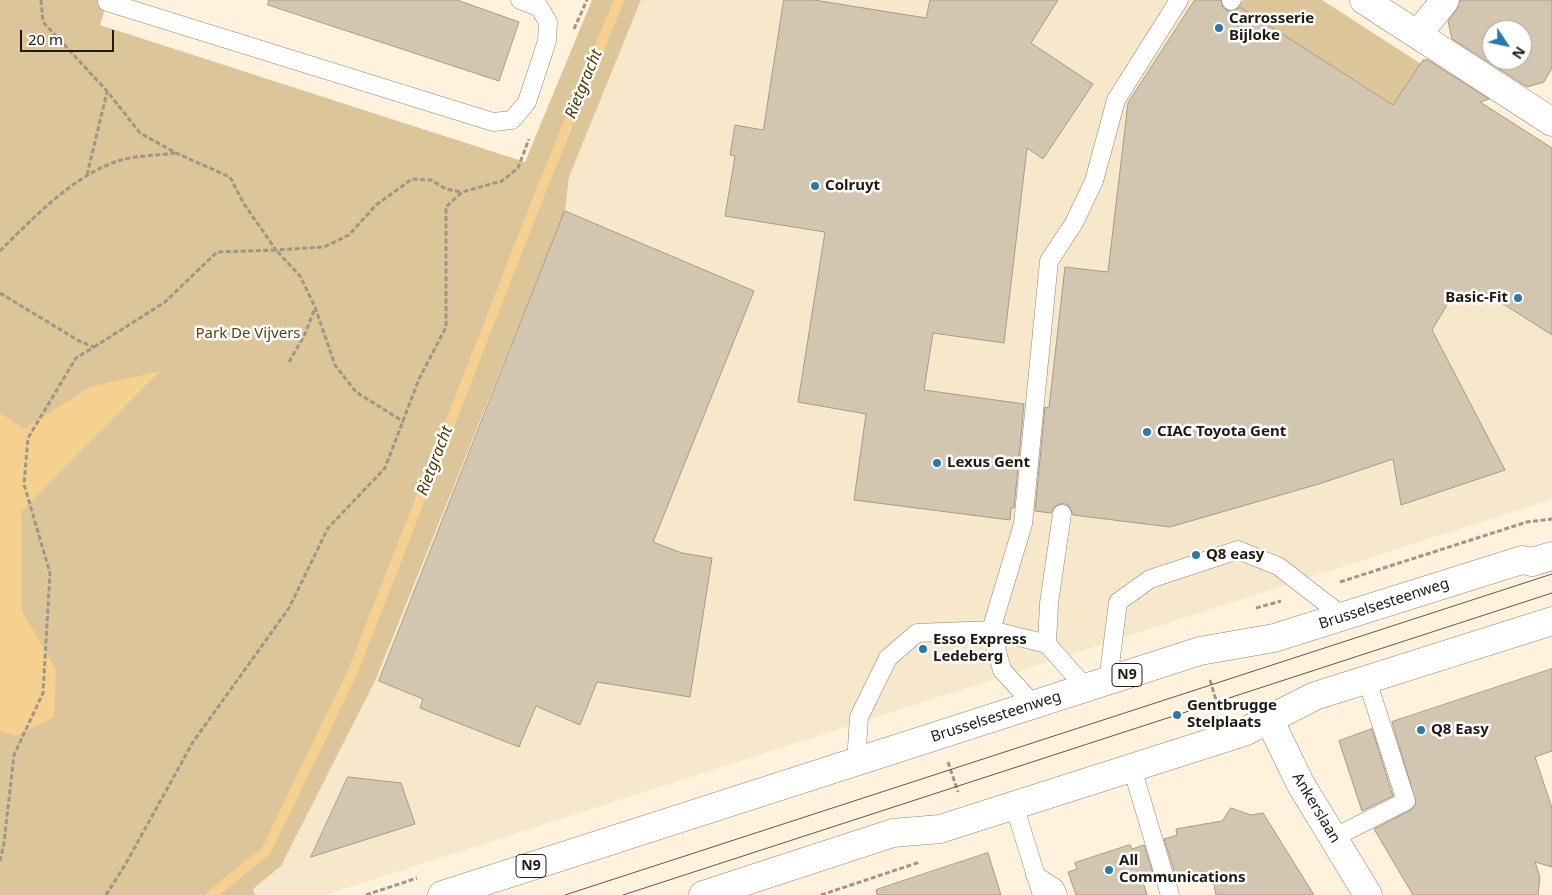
<!DOCTYPE html>
<style>
body{margin:0}
#map{position:relative;width:1552px;height:895px;overflow:hidden;background:#fef2dc;font-family:"Noto Sans",sans-serif}
canvas{display:block}
.north{position:absolute;left:1482px;top:20px;width:50px;height:50px;box-sizing:border-box;background:#fff;border:1px solid #a5a4a1;border-radius:50%;rotate:124deg;font-size:14px;font-weight:700;line-height:20px;text-align:center;color:#1f1b13}
.north::after{content:'';display:block;margin:auto;width:18px;height:22px;background:#2979aa;clip-path:polygon(50% 0,100% 100%,50% 72%,0 100%)}
.scale{position:absolute;left:20px;top:30px;width:94px;height:22px;box-sizing:border-box;border:2px solid #1f1b13;border-top:0;padding-left:6px;font-size:15px;line-height:18px;white-space:nowrap;color:#1f1b13;-webkit-text-stroke:4px #fff;paint-order:stroke}
</style>
<div id="map">
<canvas width="1552" height="895"></canvas>
<div class="north">N</div>
<div class="scale">20 m</div>
</div>
<script>
const c = document.querySelector('canvas').getContext('2d');
c.lineJoin = 'round';
function paint(path, color) {
  c.fillStyle = color;
  c.fill(path, 'evenodd');
}
function strokePath(path, color, width, dash) {
  c.strokeStyle = color;
  c.lineWidth = width;
  c.lineCap = dash ? 'butt' : 'round';
  c.setLineDash(dash || []);
  c.stroke(path);
}
function drawText(font, color, halo, rows, align = 'center') {
  c.font = font + ' "Noto Sans",sans-serif';
  c.lineWidth = 5;
  c.setLineDash([]);
  c.textBaseline = 'middle';
  c.strokeStyle = halo;
  c.fillStyle = color;
  for (const [text, x, y, turn = 0] of rows) {
    c.save();
    c.translate(x, y);
    c.rotate((+turn || 0) * Math.PI / 180);
    c.textAlign = isNaN(turn) ? turn : align;
    if (halo) c.strokeText(text, 0, 0);
    c.fillText(text, 0, 0);
    c.restore();
  }
}
paint(new Path2D(`
 M641 0H1322L1552 148V499L325 895H255L253 889 281 866 375 681 565 211 569 177Z`), '#f8e8cb');
paint(new Path2D(`
 M0 0H108L100 25 525 162 592 0H641L569 177 565 211 375 681 281 866 253 889 255 895H0Z
 M1243 0H1322L1421 64 1422 123 1239 6Z`), '#ddc59a');
paint(new Path2D(`
 M160 371 21 512 22 611 56 670 54 717 16 736 0 731V413L24 429 90 387Z`), '#f5d08e');
strokePath(new Path2D(`
 M211 895 266 851 353 671 542 188 619 0`), '#f5d08e', 10);
const building = new Path2D(`
 M269 0H457L519 22 499 81 268 5Z
 M784 0H814L926 18 930 0H1058L1031 43 1093 84 1043 159 1027 148 1004 343 933 333 924 390 1024 404 1014 508H1011L1010 520 854 500 866 414 798 402 825 232 725 216 735 156 730 155 735 125 763 130Z
 M1195 0H1221L1223 8 1229 11H1234L1240 7 1393 105 1423 60H1428L1489 99 1480 102 1552 148V335L1486 293 1451 298 1432 330 1505 470 1401 505 1393 459 1322 483 1170 527 1073 515 1069 506 1063 503 1054 507 1051 513 1035 511 1045 407 1049 408 1065 267 1108 272 1128 103Z
 M1460 0H1552V68L1544 82 1527 87 1452 39 1448 21 1457 9ZM1492 30H1522V60H1492Z
 M565 211 754 291 653 542 682 553 712 558 690 697 597 682 580 725 536 706 519 747 420 708 423 699 379 681Z
 M1552 669V751L1535 757 1552 808V867L1535 862 1540 877 1538 895H1413L1374 829 1411 810 1416 803 1392 722Z
 M1372 729 1393 796 1362 811 1339 741Z
 M348 777 401 783 415 824 311 857Z
 M1231 808 1251 815 1263 813 1314 895H1216L1213 880H1207L1205 871 1176 877 1164 839 1177 835 1176 829 1222 821Z
 M1130 845 1132 849 1144 845 1155 880 1143 882 1147 895H1076L1068 872 1077 869 1075 863Z
 M988 853 1001 895H877L876 890Z`);
paint(building, '#d2c6b1');
strokePath(building, '#a79b87', 1);
const lane = new Path2D(`
 M1231 1 1232 0
 M107 2 493 122 512 120 527 102 547 41 548 22 539 7 520 0
 M1047 644 1049 603 1062 514
 M1108 681 1118 602 1150 579 1238 550 1278 566 1344 617
 M1086 688 1047 644 991 630 1023 524 1049 261 1074 223 1094 181 1116 100 1179 0
 M856 763 859 717 888 658 917 633 991 630 1002 670 1034 705
 M1132 768 1170 895
 M1014 805 1042 895
 M1333 838 1406 801 1367 680
 M1035 875 1055 888 1058 895`);
const street = new Path2D(`
 M1364 0 1552 122
 M1418 34 1445 0
 M1269 719 1300 783 1368 895`);
const primary = new Path2D(`
 M442 895 1200 651 1274 638 1522 560 1532 562 1552 556
 M703 895 893 833 940 829 1244 732 1315 696 1552 621`);
strokePath(lane, '#908572', 19);
strokePath(street, '#908572', 29);
strokePath(primary, '#908572', 29);
strokePath(new Path2D(`
 M41 0 43 22 107 91 140 133 176 153 230 177 244 204 276 250 324 247 349 235 376 205 412 179 431 180 446 189 461 192
 M574 29 587 0
 M87 175 107 92
 M0 251C31 220 72 177 115 162 133 155 156 156 176 153
 M0 293 79 341 94 347 76 358 28 438 24 484 50 573 43 693 14 755 4 843 0 861
 M94 347 165 302 217 252 276 250 300 276 315 307 335 365 356 392 404 422
 M289 362 305 334 315 308
 M1340 582 1527 522 1552 519
 M1256 608 1281 601
 M1210 680 1219 710
 M948 762 958 792
 M106 895 125 865 193 742 289 608 328 528 385 468 419 379 446 327V207L462 192 502 181 518 168 529 139
 M366 895 417 878
 M821 895 920 862`), '#9f9686', 3, [5, 2.5]);
strokePath(lane, '#fff', 18);
strokePath(street, '#fff', 28);
strokePath(primary, '#fff', 28);
strokePath(new Path2D(`
 M565 895 1552 574
 M623 895 1552 593`), '#5f594d', 1);
for (const [x, y, r, color] of [
 [1219,28,5,"#2979aa"],
 [815,186,5,"#2979aa"],
 [1518,298,5,"#2979aa"],
 [1147,432,5,"#2979aa"],
 [937,463,5,"#2979aa"],
 [1196,555,5,"#2979aa"],
 [923,649,5,"#2979aa"],
 [1177,715,5,"#2979aa"],
 [1421,730,5,"#2979aa"],
 [1109,870,5,"#2979aa"]
]) {
  const dot = new Path2D();
  dot.arc(x, y, r, 0, 2 * Math.PI);
  c.fillStyle = color;
  c.fill(dot);
  strokePath(dot, '#fff', 2);
}
for (const [x, y, w] of [
 [1127,675,30],
 [531,866,30]
]) {
  const box = new Path2D();
  box.roundRect(x - w / 2, y - 11.5, w, 23, 4);
  c.fillStyle = '#fff';
  c.fill(box);
  strokePath(box, '#1f1b13', 1);
}
drawText('bold 14px', '#1f1b13', null, [
 ["N9",1127,675],
 ["N9",531,866]
]);
drawText('bold 15px', '#1f1b13', '#fff', [
 ["Carrosserie",1229,19],
 ["Bijloke",1229,36],
 ["Colruyt",825,186],
 ["Basic-Fit",1508,298,"right"],
 ["CIAC Toyota Gent",1157,432],
 ["Lexus Gent",947,463],
 ["Q8 easy",1206,555],
 ["Esso Express",933,640],
 ["Ledeberg",933,657],
 ["Gentbrugge",1187,706],
 ["Stelplaats",1187,723],
 ["Q8 Easy",1431,730],
 ["All",1119,861],
 ["Communications",1119,878]
], 'left');
drawText('15px', '#5a410c', '#fff', [
 ["Park De Vijvers",248,334]
]);
drawText('15px', '#1f1b13', '#fff', [
 ["Brusselsesteenweg",1384,604,-18],
 ["Brusselsesteenweg",996,717,-18],
 ["Ankerslaan",1316,808,59]
]);
drawText('italic 16px', '#503800', '#fff', [
 ["Rietgracht",584,84,-68],
 ["Rietgracht",435,461,-69]
]);
</script>
